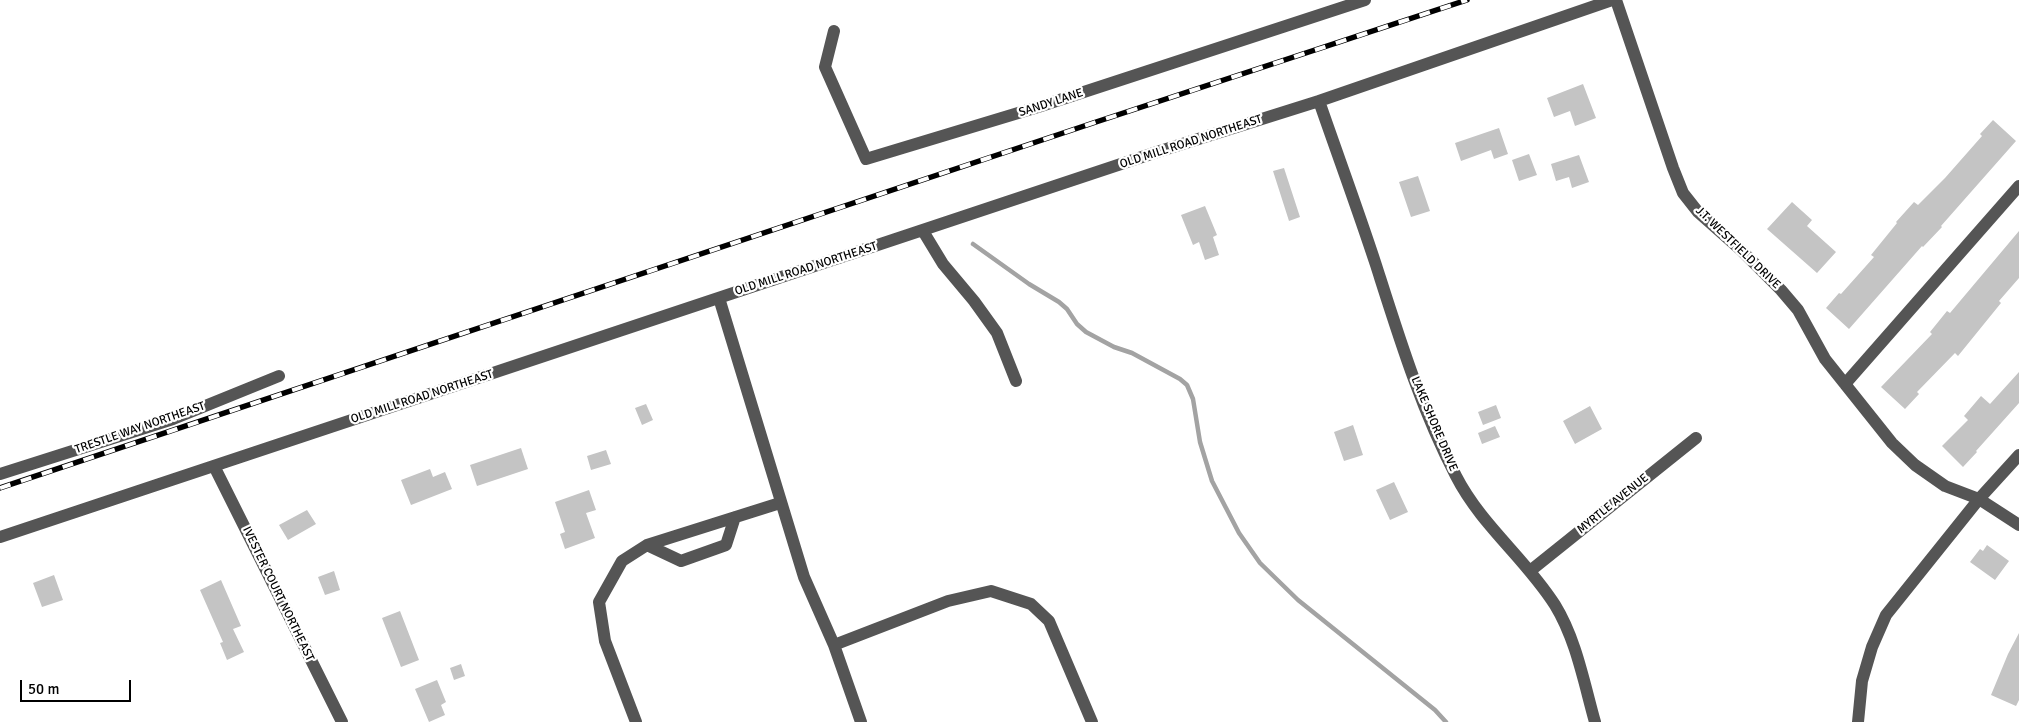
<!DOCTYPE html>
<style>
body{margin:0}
#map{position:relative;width:2019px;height:722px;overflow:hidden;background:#fff;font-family:Signika,sans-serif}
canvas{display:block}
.scale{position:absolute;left:20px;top:680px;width:111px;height:22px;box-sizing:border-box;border:2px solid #000;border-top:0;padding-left:6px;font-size:15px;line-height:18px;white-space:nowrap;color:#000;-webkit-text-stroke:4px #fff;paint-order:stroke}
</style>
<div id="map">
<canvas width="2019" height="722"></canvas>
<div class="scale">50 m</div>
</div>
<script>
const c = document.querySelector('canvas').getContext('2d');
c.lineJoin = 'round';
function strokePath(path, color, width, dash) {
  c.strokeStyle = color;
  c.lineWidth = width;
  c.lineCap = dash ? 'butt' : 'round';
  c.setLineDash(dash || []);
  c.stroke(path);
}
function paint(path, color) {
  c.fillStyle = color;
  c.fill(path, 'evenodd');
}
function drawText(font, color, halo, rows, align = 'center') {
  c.font = font + ' Signika,sans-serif';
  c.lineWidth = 4.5;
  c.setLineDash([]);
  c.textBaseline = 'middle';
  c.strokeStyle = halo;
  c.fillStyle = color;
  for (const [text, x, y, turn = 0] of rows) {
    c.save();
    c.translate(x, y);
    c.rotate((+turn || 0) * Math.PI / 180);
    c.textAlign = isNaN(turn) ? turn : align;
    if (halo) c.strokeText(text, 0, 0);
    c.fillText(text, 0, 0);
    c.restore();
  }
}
strokePath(new Path2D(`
 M973 244 1029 284 1059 302 1067 309 1077 324 1086 332 1114 347 1132 353 1180 379 1187 385 1193 399 1200 442 1212 481 1239 533 1260 563 1298 600 1435 710 1446 722`), '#a3a3a3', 4.5);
paint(new Path2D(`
 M1583 84 1596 118 1575 126 1570 111 1554 117 1547 98Z
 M1993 120 2016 141 1941 226 1942 227 1923 247 1922 246 1849 329 1826 308 1839 293 1841 294 1874 257 1871 255 1897 223 1896 222 1914 202 1918 205 1945 178 1982 136 1980 134Z
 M1499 128 1508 154 1494 159 1491 150 1461 161 1455 143Z
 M1529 154 1537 175 1519 181 1512 160Z
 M1579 155 1589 182 1572 188 1569 177 1556 181 1551 164Z
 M1284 168 1300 217 1289 221 1273 171Z
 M1418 176 1430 211 1411 217 1399 182Z
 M1792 202 1812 220 1807 226 1836 252 1817 273 1767 229Z
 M1205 206 1217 235 1213 237 1219 255 1205 260 1199 242 1193 245 1181 215Z
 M2019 231V278L1999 301 2001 303 1958 356 1955 353 1917 392 1919 394 1905 409 1881 387 1932 334 1930 332 1947 311 1950 313Z
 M2019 372V403L1976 451 1977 452 1963 467 1942 446 1968 420 1964 416 1981 396 1990 404Z
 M646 404 653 420 642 425 635 408Z
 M1496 405 1501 418 1483 425 1478 412Z
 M1590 406 1602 429 1575 444 1563 421Z
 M1353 425 1363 455 1344 461 1334 432Z
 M1495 426 1500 437 1482 444 1478 433Z
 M521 448 528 469 477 486 470 465Z
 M606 450 611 464 591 470 587 456Z
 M430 469 433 477 445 472 452 489 411 505 401 480Z
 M1394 482 1408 512 1390 520 1376 490Z
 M589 490 596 510 586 513 595 538 565 549 560 534 565 532 555 502Z
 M307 510 316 524 288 540 279 525Z
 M1987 545 2009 561 1995 580 1970 562 1980 549 1983 551Z
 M334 571 340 590 325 595 318 577Z
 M54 575 63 600 42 607 33 583Z
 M221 580 241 626 233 629 244 652 227 660 220 643 223 642 200 590Z
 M400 611 419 660 401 667 382 618Z
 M2019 633V700L2016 706 1991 695 2008 654Z
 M461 664 465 676 454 680 450 668Z
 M437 680 446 702 441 705 445 715 429 722 415 689Z`), '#c4c4c4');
strokePath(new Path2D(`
 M1616 0 1673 168 1683 193 1698 212 1741 250 1781 290 1798 310 1825 359 1892 443 1915 465 1945 486 1979 499 2019 525
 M834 31 825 67 866 159 1038 107 1365 0
 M1319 101C1338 156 1358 210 1376 265 1399 337 1421 409 1456 476 1481 525 1526 559 1555 605 1576 639 1584 683 1595 722
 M923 231 943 264 974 301 997 333 1016 381
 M719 298 804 577 834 645 861 722
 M1845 384 2019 186
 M214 466 342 722
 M0 474 173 419 279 376
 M0 537 1157 152 1319 101 1612 0
 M647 545 681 561 726 545 735 517
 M1530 571 1696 438
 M834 645 948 601 991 591 1031 604 1049 621 1092 722
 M636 722 605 641 599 602 622 561 647 545 780 503
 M1858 722 1862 681 1872 647 1886 615 1979 499 2019 455`), '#555', 12);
const rail = new Path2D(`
 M0 488 1096 122 1467 0`);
strokePath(rail, '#000', 5.5);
strokePath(rail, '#fff', 4, [11]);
drawText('12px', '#000', '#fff', [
 ["SANDY LANE",1051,103,-18],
 ["OLD MILL ROAD NORTHEAST",1191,142,-18],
 ["J.T. WESTFIELD DRIVE",1738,248,44],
 ["OLD MILL ROAD NORTHEAST",806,269,-18],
 ["OLD MILL ROAD NORTHEAST",422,397,-18],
 ["LAKE SHORE DRIVE",1434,424,67],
 ["TRESTLE WAY NORTHEAST",140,428,-19],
 ["MYRTLE AVENUE",1613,504,-39],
 ["IVESTER COURT NORTHEAST",278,594,64]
]);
</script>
